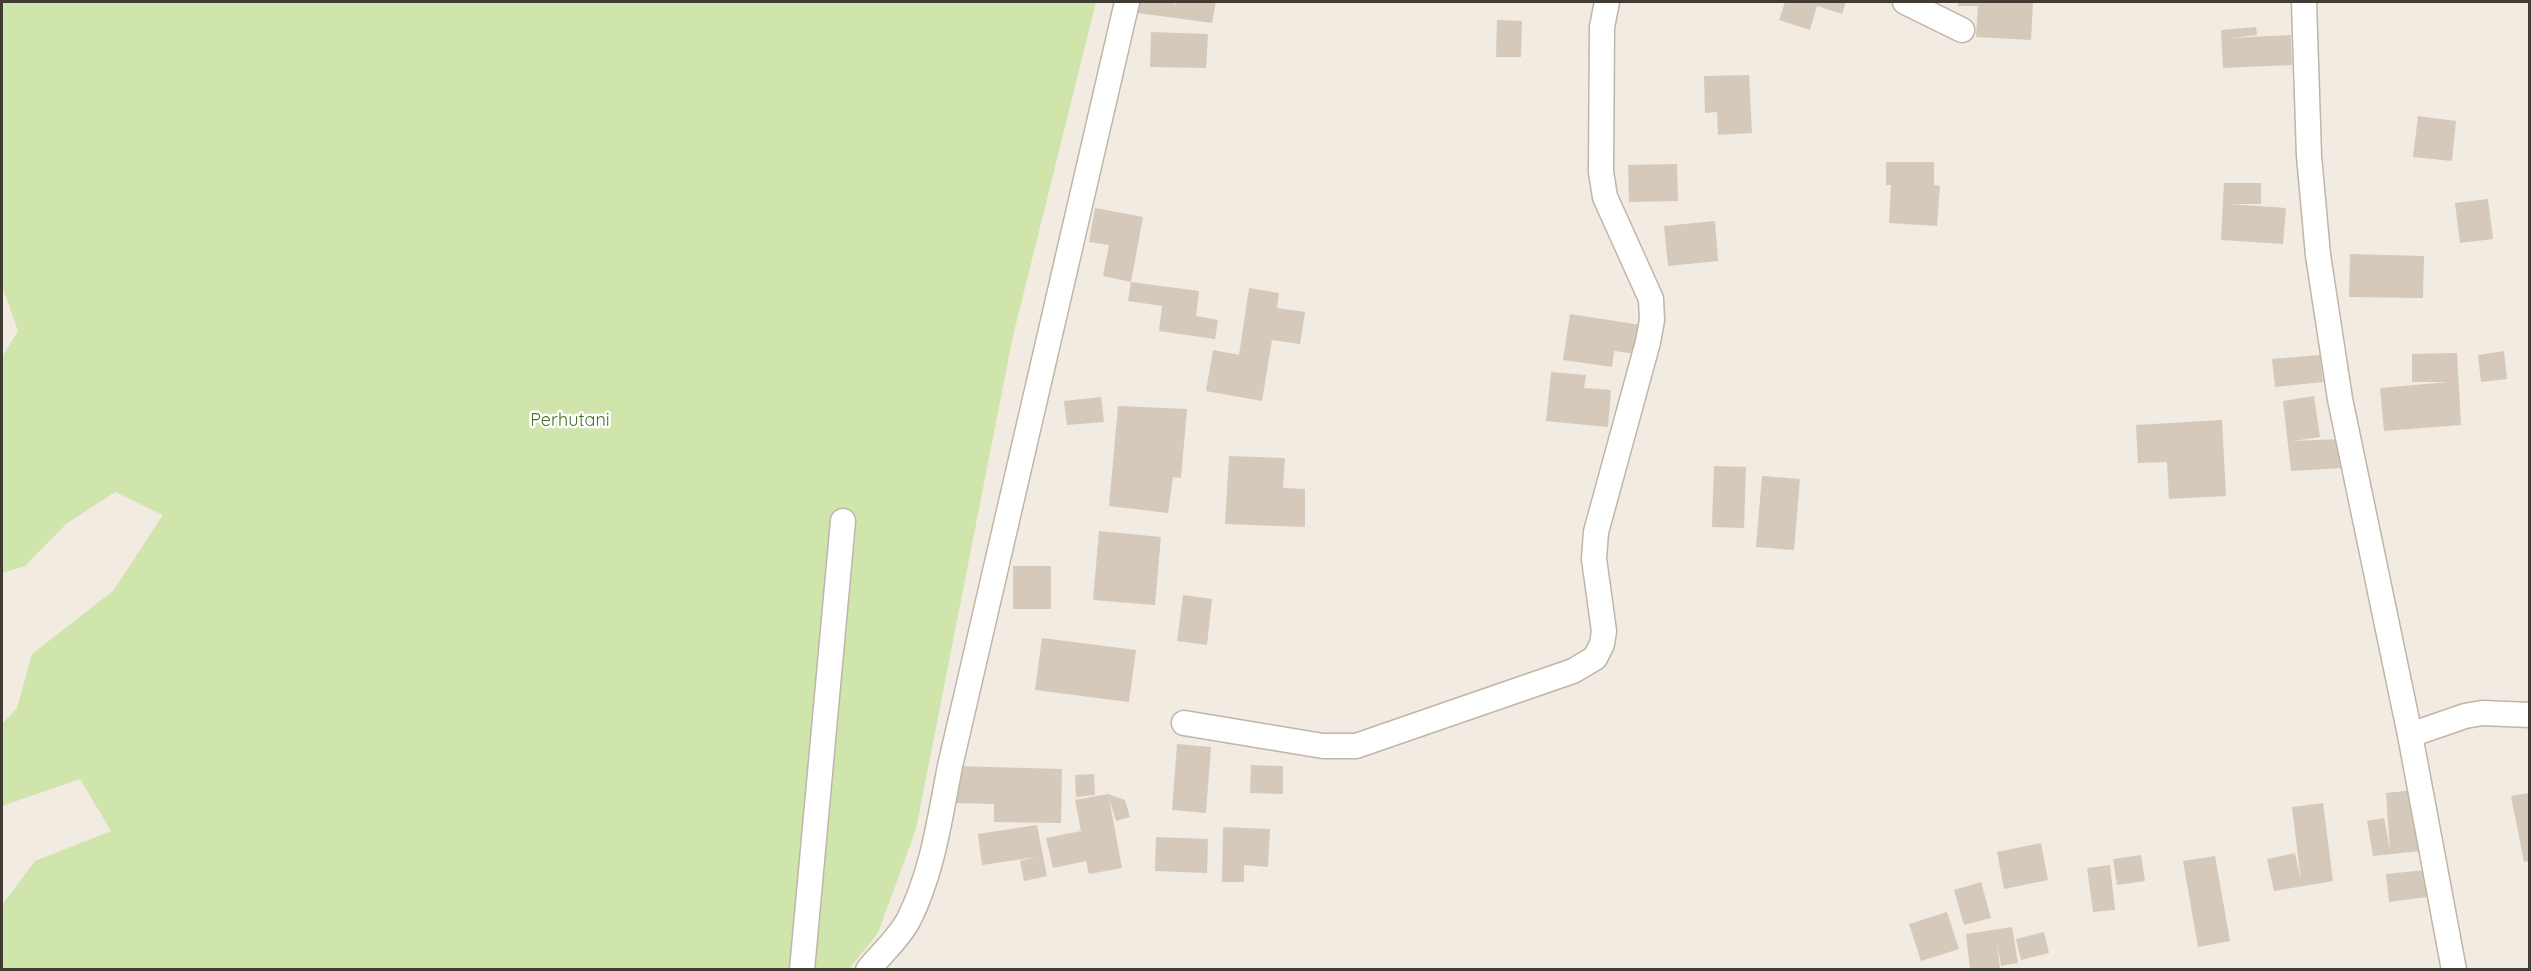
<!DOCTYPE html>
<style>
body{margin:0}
#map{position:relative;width:2531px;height:971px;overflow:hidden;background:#f1ebe2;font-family:Quicksand,sans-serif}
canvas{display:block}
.frame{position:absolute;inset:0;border:3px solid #423b33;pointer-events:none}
</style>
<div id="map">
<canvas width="2531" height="971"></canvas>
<div class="frame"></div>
</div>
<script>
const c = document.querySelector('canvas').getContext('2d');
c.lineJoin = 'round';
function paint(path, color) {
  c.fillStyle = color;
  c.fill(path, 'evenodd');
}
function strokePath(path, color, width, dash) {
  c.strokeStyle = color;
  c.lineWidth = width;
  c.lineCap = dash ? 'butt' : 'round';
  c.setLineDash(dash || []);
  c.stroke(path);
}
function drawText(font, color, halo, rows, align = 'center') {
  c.font = font + ' Quicksand,sans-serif';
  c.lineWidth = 5;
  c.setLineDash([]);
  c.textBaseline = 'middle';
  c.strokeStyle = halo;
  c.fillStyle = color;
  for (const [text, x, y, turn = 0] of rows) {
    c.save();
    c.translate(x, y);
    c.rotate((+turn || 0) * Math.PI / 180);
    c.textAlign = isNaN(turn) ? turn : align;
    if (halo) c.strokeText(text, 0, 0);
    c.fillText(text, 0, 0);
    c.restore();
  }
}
paint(new Path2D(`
 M2 2H1096L1013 336 916 829 878 933 849 969H2V905L35 861 111 831 80 779 2 806V724L17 708 32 654 113 591 163 515 115 492 66 524 25 566 2 573V357L18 331 2 286Z`), '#d0e5ab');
paint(new Path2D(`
 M1139 2H1175L1174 9 1176 2H1216L1212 23 1138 13Z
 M1785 2H1846L1842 14 1817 6 1810 30 1779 20Z
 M1958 2H2033L2031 40 1976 37 1978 6H1958Z
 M1497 20 1522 21 1521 57H1496Z
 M2256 27 2257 35 2230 38 2291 35 2292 65 2223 68 2221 30Z
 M1151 32 1208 34 1206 68 1150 67Z
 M1749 75 1752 133 1718 135 1717 112 1705 113 1704 76Z
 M2418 116 2456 121 2452 161 2413 157Z
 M1886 162H1934V185L1940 186 1937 226 1889 223 1891 185H1886Z
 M1677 164 1678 201 1629 202 1628 165Z
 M2224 183H2261V204H2229L2286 208 2283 244 2221 240Z
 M2488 199 2493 239 2460 243 2455 203Z
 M1095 208 1143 217 1131 282 1103 276 1109 245 1089 242Z
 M1715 221 1718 261 1668 266 1664 226Z
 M2350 254 2424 256 2423 298 2349 297Z
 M1131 282 1199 291 1196 316 1218 320 1215 339 1159 331 1162 306 1128 301Z
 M1249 288 1279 293 1277 308 1305 312 1300 344 1272 340 1262 401 1206 391 1213 350 1239 355Z
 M1570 314 1641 325 1636 354 1614 351 1612 367 1563 360Z
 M2504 351 2507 379 2481 382 2478 355Z
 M2457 353 2461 425 2384 431 2380 388 2449 382H2412V354Z
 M2320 355 2323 382 2275 387 2272 359Z
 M1551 372 1586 375 1584 388 1611 390 1608 427 1546 421Z
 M2314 396 2320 437 2293 441 2339 439 2341 468 2291 471 2283 401Z
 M1101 397 1104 422 1067 425 1064 401Z
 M1118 406 1187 409 1181 478 1173 477 1168 513 1109 506Z
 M2222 420 2226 496 2169 499 2167 462 2138 463 2136 425Z
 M1229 456 1285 458 1283 488 1305 489V527L1225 524Z
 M1714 466 1746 467 1744 528 1712 527Z
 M1762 476 1800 479 1794 550 1756 547Z
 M1099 531 1161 537 1155 605 1093 600Z
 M1013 566H1051V609H1013Z
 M1183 595 1212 599 1207 645 1177 641Z
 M1042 638 1136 650 1129 702 1035 690Z
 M1177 744 1211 747 1206 813 1172 810Z
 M1251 765 1283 766V794L1250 793Z
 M955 766 1062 769 1061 823 994 822V804L953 803Z
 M1094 774 1095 795 1076 797 1075 775Z
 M2415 790 2420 851 2373 856 2367 821 2384 818 2390 850 2386 793Z
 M2529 793V861L2524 862 2511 796Z
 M1108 794 1125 800 1130 817 1116 821 1109 798 1122 868 1089 874 1086 861 1053 868 1046 838 1081 831 1075 800Z
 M2323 803 2333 881 2274 891 2267 859 2295 853 2301 881 2292 807Z
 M1037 825 1047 876 1024 881 1020 861 1036 857 982 865 978 834Z
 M1223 827 1270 829 1268 867 1244 865V882H1222Z
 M1156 837 1208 839 1207 873 1155 871Z
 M2041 843 2048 880 2004 889 1997 852Z
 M2141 855 2145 881 2117 885 2113 859Z
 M2215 856 2230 941 2198 947 2183 861Z
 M2110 865 2115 910 2093 912 2087 868Z
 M2425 870 2428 897 2389 902 2386 874Z
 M1981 882 1991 918 1964 925 1954 890Z
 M1947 912 1959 949 1921 961 1909 924Z
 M2012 927 2018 963 2001 966 1997 941 2000 969H1970L1966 934Z
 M2044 932 2049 953 2021 960 2016 939Z`), '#d5c9bb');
const minor = new Path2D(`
 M1905 2 1962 30
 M2304 2 2309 156 2318 255 2340 399 2410 735 2454 970
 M1184 723 1323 746H1356L1573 671 1595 658 1602 644 1604 631 1594 559 1596 532 1648 342 1652 320 1651 299 1605 197 1601 172 1602 27 1607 2
 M2410 735 2465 716 2482 713 2530 715
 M802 970 843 521
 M868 970C881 954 900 937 909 919 933 871 940 817 950 766L1127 2`);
strokePath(minor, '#bfb5a8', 27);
strokePath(minor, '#fff', 24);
drawText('18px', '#4b7228', '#fff', [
 ["Perhutani",570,421]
]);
</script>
